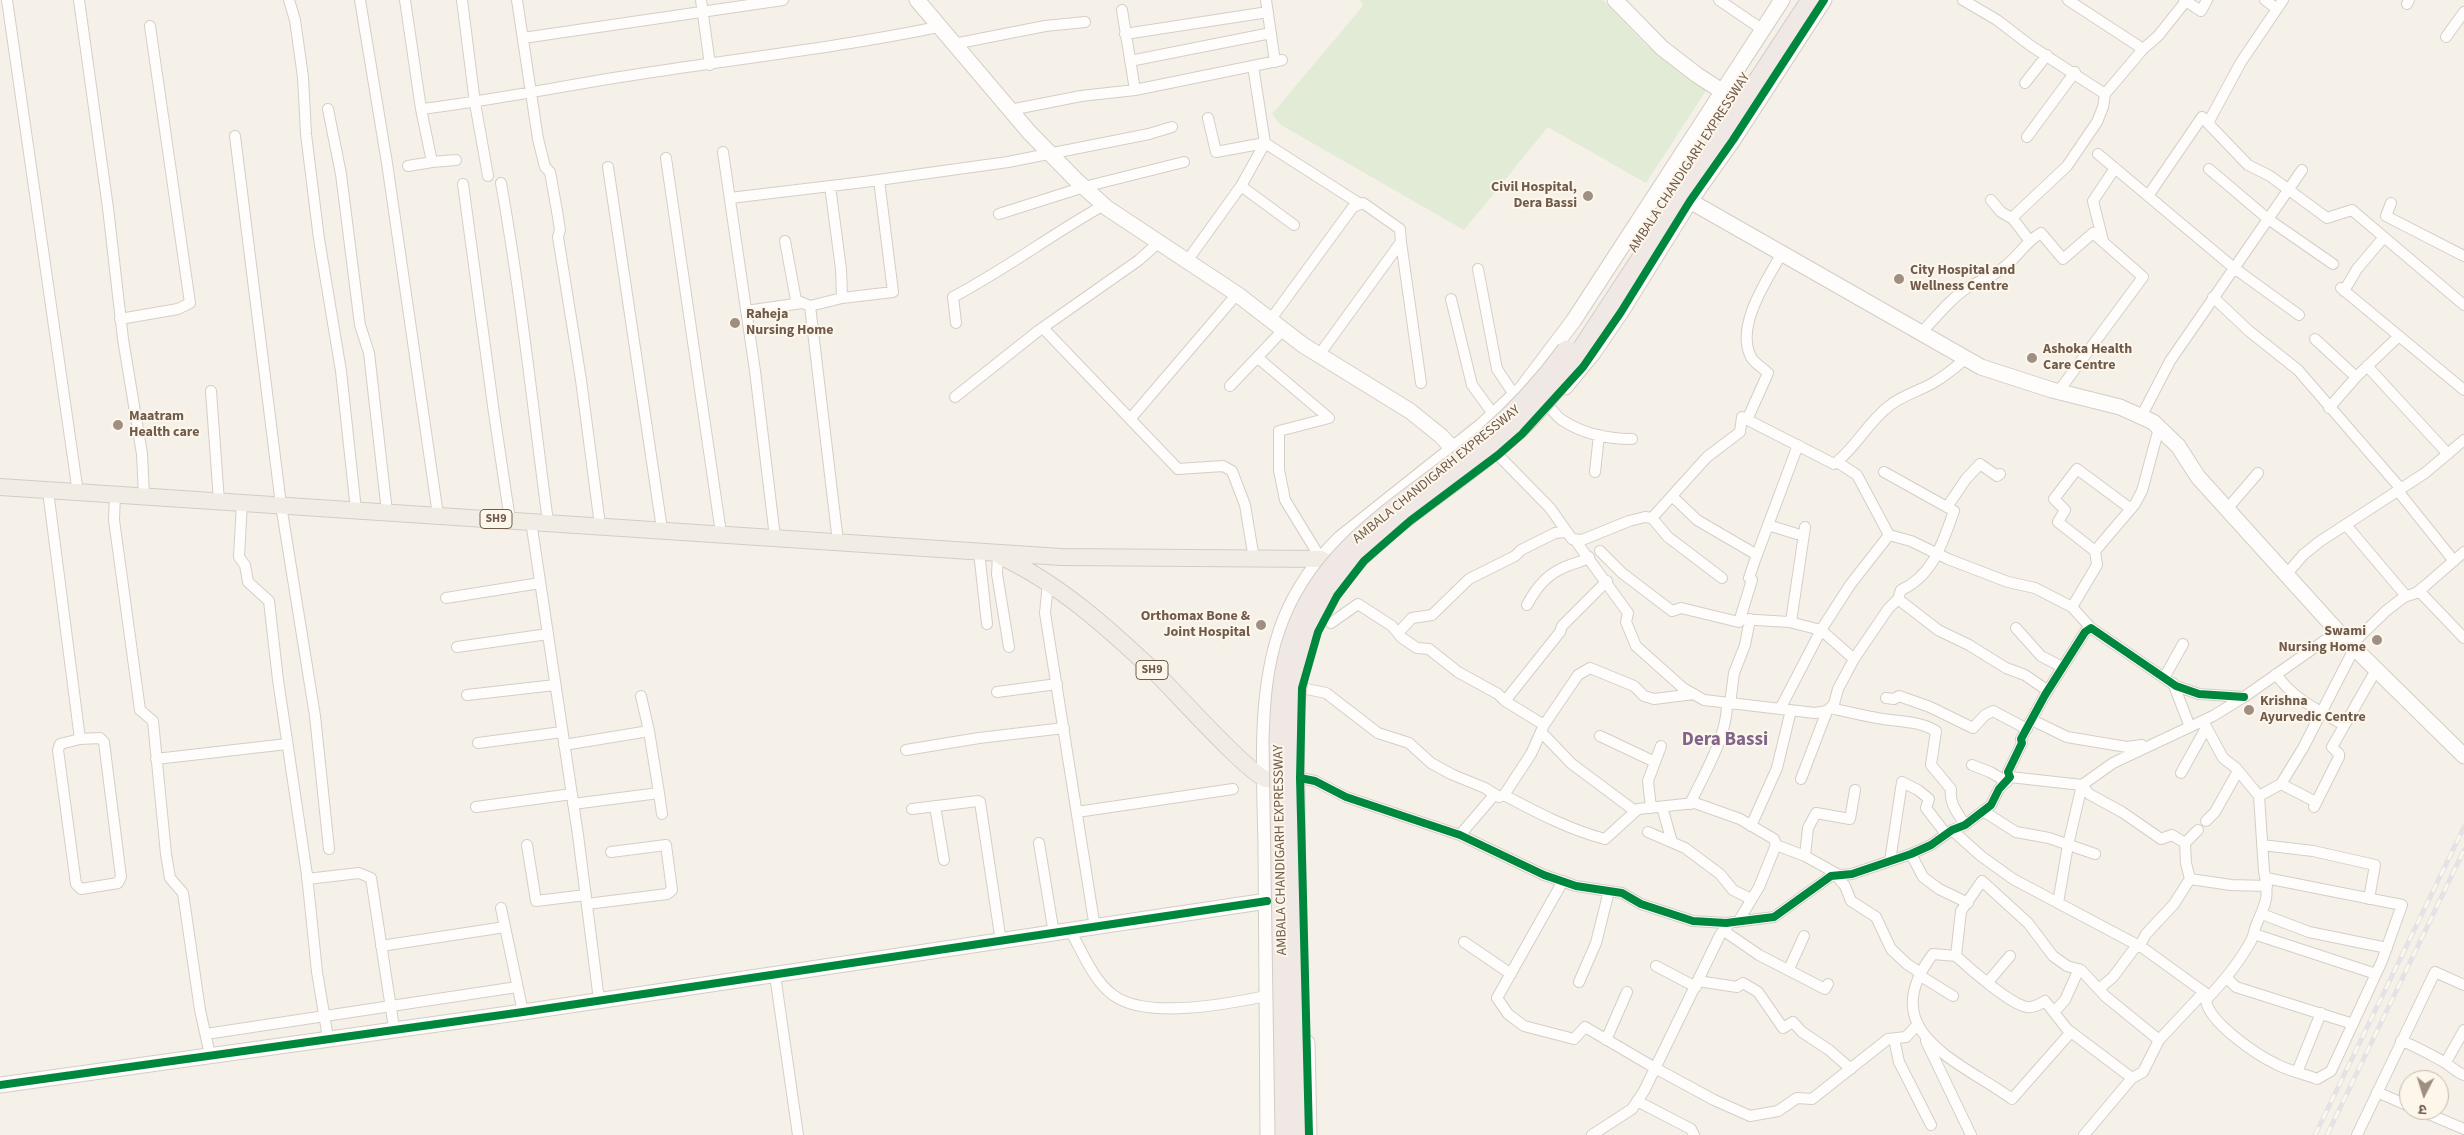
<!DOCTYPE html>
<meta charset="utf-8">
<style>
body{margin:0}
#map{position:relative;width:2464px;height:1135px;overflow:hidden;background:#f5f1e9;font-family:"Source Sans 3","Noto Sans Devanagari",sans-serif}
canvas{display:block}
.north{position:absolute;left:2399px;top:1070px;width:50px;height:50px;box-sizing:border-box;background:#fdf6ea;border:1px solid #c5b8ab;border-radius:50%;rotate:185deg;font-size:14px;font-weight:700;line-height:20px;text-align:center;color:#705a4c}
.north::after{content:'';display:block;margin:auto;width:18px;height:22px;background:#9f8f83;clip-path:polygon(50% 0,100% 100%,50% 72%,0 100%)}
</style>
<div id="map">
<canvas width="2464" height="1135"></canvas>
<div class="north">उ</div>
</div>
<script>
const c = document.querySelector('canvas').getContext('2d');
c.lineJoin = 'round';
function paint(path, color) {
  c.fillStyle = color;
  c.fill(path, 'evenodd');
}
function strokePath(path, color, width, dash) {
  c.strokeStyle = color;
  c.lineWidth = width;
  c.lineCap = dash ? 'butt' : 'round';
  c.setLineDash(dash || []);
  c.stroke(path);
}
function drawText(font, color, halo, rows, align = 'center') {
  c.font = font + ' "Source Sans 3",sans-serif';
  c.lineWidth = 4;
  c.setLineDash([]);
  c.textBaseline = 'middle';
  c.strokeStyle = halo;
  c.fillStyle = color;
  for (const [text, x, y, turn = 0] of rows) {
    c.save();
    c.translate(x, y);
    c.rotate((+turn || 0) * Math.PI / 180);
    c.textAlign = isNaN(turn) ? turn : align;
    if (halo) c.strokeText(text, 0, 0);
    c.fillText(text, 0, 0);
    c.restore();
  }
}
paint(new Path2D(`
 M1360 0H1603L1646 45 1707 89 1646 183 1548 127 1464 230 1281 125 1272 114 1363 6Z`), '#e1ebd5');
const street = new Path2D(`
 M7 0 78 493
 M79 0 108 208 123 339 142 454 144 496
 M289 0 295 20 303 77 306 134 319 239 341 371 356 510
 M360 0 387 163 438 515
 M405 0 421 109 432 162 456 160
 M462 0 475 103 488 176
 M517 0 538 139 545 167 550 172 557 211 560 230 558 237 581 380 600 525
 M701 0 710 65
 M1266 0 1275 62
 M1719 0 1763 30
 M1963 0 1997 20 2031 46 2105 94
 M2265 0 2277 9
 M2186 1 2201 11 2207 0
 M2407 4 2409 0
 M1122 10 1135 90
 M1125 34 1268 12
 M2446 37 2464 12
 M523 38 783 0
 M954 44 1045 26 1085 22
 M2143 49 2158 36 2186 1 2184 0
 M1130 61 1271 33
 M2025 83 2047 55
 M328 109 341 174 360 325 369 353 387 512
 M421 109C497 100 571 84 646 73 743 58 841 47 938 27
 M1010 110 1081 96 1135 90 1282 60
 M1208 118 1216 152 1265 143 1360 204
 M2208 123 2241 62 2283 0
 M235 136 281 505 315 716 329 849
 M2027 137 2075 72
 M723 152 755 371 775 537
 M2098 154 2234 268 2299 315
 M666 158 721 533
 M408 166 432 162
 M608 167 662 529
 M2209 169 2268 219 2333 264
 M501 183C521 295 533 409 548 522
 M463 184 494 413 510 520
 M1241 186 1294 225
 M2148 196 2202 117 2248 165 2270 176 2327 218 2352 210 2464 305
 M730 198 864 182 1008 162 1149 134 1172 127
 M1991 200 2001 212 2013 219 2029 240
 M2391 203 2386 216 2464 256
 M999 214 1084 187 1184 162
 M2013 219 2015 215 2067 166 2097 122 2103 107 2105 94 2143 49 2068 0
 M785 241 796 300 810 306 838 542
 M2103 241 2093 201 2115 168
 M1401 242 1421 383
 M1187 261 1241 186 1265 143 1253 66
 M1478 269 1497 369 1515 396
 M2341 288 2464 390
 M2344 291 2357 269 2384 237
 M2213 297 2249 331 2298 370 2401 489
 M842 298 893 292 879 180
 M1451 299 1472 385 1494 415
 M810 306 842 298 841 269 830 186
 M746 311 802 303
 M120 319 178 309 190 303 150 26
 M1271 319 1353 207 1363 203 1400 229 1401 242 1319 355
 M956 323 953 297C1006 269 1052 234 1104 205
 M1043 328 1178 469 1223 466 1232 471 1245 505 1254 559
 M1922 332C1937 316 1952 297 1970 286 1982 280 1994 276 2004 267 2018 257 2025 242 2041 233L2063 259 2093 233 2143 277 2058 392
 M2315 339 2356 377
 M1258 358 1329 418 1279 431V470L1285 500 1321 559
 M2367 366 2448 454
 M1230 386 1284 329
 M211 391 219 501
 M955 397 1038 331 1139 260 1159 242
 M1548 406C1553 410 1557 417 1562 420 1583 434 1608 439 1632 439
 M2329 408 2356 377 2399 336
 M2141 417 2170 361 2302 170
 M1131 418 1237 294
 M1747 420 1768 373C1763 368 1754 363 1751 357 1735 326 1767 280 1782 253
 M1498 455 1550 508 1572 539 1582 540 1629 521 1645 517 1652 518 1707 457 1740 432 1742 417 1834 464C1855 449 1867 423 1889 406 1901 396 1919 391 1933 383 1945 376 1956 367 1966 358
 M1837 462 1857 475 1889 535
 M1595 472 1599 435
 M48 491 80 739 60 744 58 750 76 884 81 889 118 883 121 877 104 742 100 738 80 739
 M2398 491 2454 561
 M115 494 114 520 140 710 153 721 166 854 170 878 183 893 200 1010 210 1055
 M1672 496 1697 520 1757 555
 M242 502 239 557 245 565 248 582 269 601 278 680 307 875 317 972 328 1038
 M1947 507 1966 479 1980 464 1997 476 2000 474
 M2227 509 2258 473
 M1652 518 1668 537 1722 578
 M531 521 578 835 599 1000
 M1768 525 1797 534
 M2346 525 2406 596
 M1575 540 1628 613 1626 622 1636 646 1683 688 1704 700 1815 713 1827 711 1830 708C1848 712 1865 716 1883 719 1902 722 1919 721 1936 731L1931 765 1951 789C1949 804 1958 813 1965 825
 M1600 551 1622 573 1672 611 1681 608 1739 622 1752 580 1749 578 1755 560 1798 445
 M2095 551 2058 522 2065 510 2054 499 2077 469 2131 509
 M979 552 987 624
 M998 555 997 574 1009 647
 M2286 575 2303 555 2319 542 2425 473 2464 440
 M1048 583 1045 613 1095 928
 M2419 591 2464 638
 M446 598 540 583
 M1898 599 1938 630 1969 645 2006 668 2025 675 2048 691
 M1527 605C1537 586 1549 572 1570 565 1578 562 1582 562 1589 557
 M2072 607 2097 565 2095 551 2135 504 2142 491 2159 428
 M1740 619 1789 622 1821 630 1854 659 1888 609 1898 599 1901 590C1934 575 1943 541 1954 511L1884 472
 M1791 622 1805 527
 M1331 623 1358 604 1392 626 1402 638 1417 648 1429 649 1458 672 1498 694 1505 701 1544 725 1531 754 1504 795
 M2016 628 2041 656 2062 667
 M1398 633 1412 618 1432 615 1469 579 1515 556 1521 550 1555 533 1565 532
 M2351 645 2386 611 2404 597 2416 593 2426 585 2464 552
 M457 647 548 634
 M2276 674C2293 699 2318 710 2344 725
 M2164 678 2183 644
 M2173 683 2190 727
 M1302 688 1326 693 1378 733 1409 743 1431 763 1451 774 1485 788 1499 797 1504 795C1536 812 1570 830 1605 839L1638 809 1695 803 1740 819 1774 839 1776 845 1805 856 1839 875
 M997 692 1057 684
 M467 695 555 685
 M1886 698 1894 699 1899 696 1930 707 1973 728 1985 715 1993 711 2027 729
 M1505 701 1560 632 1562 626 1607 581
 M1730 704 1734 673 1745 645 1750 619
 M1830 708 1834 704 1838 689 1854 659
 M1780 709 1821 630 1850 585 1889 535 1911 541 1948 559 2008 582 2035 588 2072 607 2091 628
 M2032 720 2067 737 2127 747 2142 745
 M2203 721 2223 758 2236 768 2259 796 2264 871C2269 896 2267 901 2257 923 2254 929 2254 936 2251 941 2239 963 2223 982 2206 1000 2208 1022 2257 1055 2276 1064 2289 1071 2304 1074 2317 1079L2331 1071 2382 961 2402 905 2266 878
 M1544 725 1578 675 1590 668 1634 686 1644 696 1654 699 1694 694
 M649 731 659 793
 M1541 732 1572 764 1635 811
 M1600 736 1655 762
 M478 743 562 732
 M564 745 649 731 641 696
 M906 750 979 738 1064 728
 M156 759 287 744
 M1972 765 1990 772 2007 782
 M2181 773 2206 728
 M2010 777 2082 785 2113 763 2213 716 2244 697 2331 636 2341 635
 M1300 778 1315 781 1346 797 1460 835 1544 875 1576 886 1622 893 1641 904 1693 921 1726 923 1774 917 1831 876 1852 874 1911 854 1931 845 1952 830 1965 825 1991 805 1999 789 2010 777 2008 772 2022 743 2021 739 2045 695 2085 632 2091 628 2176 686 2199 694 2244 697
 M1801 779 1827 711
 M2281 784 2316 802
 M2082 785 2089 794 2122 812 2161 839 2172 835 2185 843 2198 830
 M2259 796 2281 784 2303 748 2354 649
 M573 804 659 793 662 814
 M1690 804C1704 774 1727 737 1727 704
 M935 806 944 860
 M476 807 572 794
 M1662 807 1672 842
 M2314 807 2339 757V754L2332 747 2376 670
 M1651 808 1648 781 1661 746
 M912 809 978 801 980 802 1001 942
 M1983 811 2016 832 2049 838 2095 854
 M1077 812 1233 789
 M2206 821 2215 812 2238 771
 M1751 826 1777 768 1791 710
 M1952 830 1981 856 2013 879 2143 948 2208 995
 M1648 832 1685 848 1720 874 1733 890 1751 899
 M1460 835 1495 794
 M1039 843 1054 934
 M2185 843 2186 863 2190 879 2231 885 2267 886
 M527 845 536 901 586 895
 M2262 845 2313 851 2375 865 2369 899
 M1911 854 1923 877 1939 889 1968 903
 M1805 856 1808 828 1816 813 1850 819 1855 790
 M1890 861 1902 782 1918 790 1929 799 1926 808 1946 834
 M1836 875 1845 886 1851 901 1876 917 1891 949 1907 964 1919 972
 M307 879 359 873 371 878 394 1028
 M1563 881 1497 998 1508 1014 1524 1026 1574 1039 1585 1027 1655 1068 1714 1100 1750 1116 1778 1111 1797 1098 1812 1099 1888 1039 1906 1037 1918 1024
 M2058 903 2068 845 2082 785
 M587 904 667 894 672 890 666 845 611 852
 M501 908 523 1012
 M2262 914 2309 932 2387 948
 M1738 922 1759 887 1776 845
 M1724 931 1759 955 1825 989 1828 984
 M1071 932C1083 953 1093 980 1113 995 1146 1020 1228 1004 1266 996
 M2254 934 2376 974
 M1464 942 1511 974
 M381 946 505 927
 M2139 947 2146 934 2174 904 2190 879
 M1956 956 1933 954C1873 1033 1960 1061 2012 1099L2071 1032
 M1656 966 1696 987
 M1789 969 1804 936
 M775 975 798 1135
 M1919 975 1953 996
 M2227 978 2236 987 2353 1024
 M1698 981 1737 987 1743 983 1758 992 1783 1028 1793 1022 1802 1032 1829 1050 1851 1069
 M1579 982 1596 943 1609 891
 M1988 982 2010 956
 M2099 989 2113 977 2137 945
 M2054 1012 2065 1000 2079 969
 M206 1034 517 987
 M1894 1039 1899 1062 1931 1125
 M1606 1040 1627 992
 M2159 1040 2143 1072 2132 1078 2067 1029 2045 1001C2040 1004 2034 1008 2027 1007 2011 1005 1969 968 1956 956L1961 911 1982 881 2028 923 2053 956 2067 966 2081 970 2105 996 2159 1040 2204 992
 M1926 1041 1971 1135
 M2401 1041C2414 1045 2431 1055 2444 1062 2451 1066 2456 1072 2464 1075
 M2446 1062 2464 1030
 M2297 1072 2321 1013
 M2377 1092 2409 1106
 M1637 1101 1691 1129 1694 1135
 M2419 1110 2464 1129
 M1592 1135 1632 1109 1644 1091 1720 935 1730 923
 M2084 1135 2132 1078
 M2357 1135 2435 972 2464 985`);
const secondary = new Path2D(`
 M917 0 1029 132 1076 180 1107 208 1237 294 1303 345 1410 411 1441 436 1459 455
 M1615 0 1662 48 1697 75 1751 110
 M1663 183 1690 201 1981 367 2052 390 2120 407 2153 422 2178 446 2198 477 2341 635 2464 756
 M1565 387 1593 353 1621 312 1690 201 1733 140 1824 0
 M1307 1043 1309 1135
 M0 1085 523 1012 1267 901
 M1268 1135C1268 1039 1267 943 1266 848 1265 780 1259 707 1278 641 1289 602 1312 567 1340 539L1482 426 1522 389 1574 320 1782 0`);
const primary = new Path2D(`
 M0 487 1061 557 1321 559 1344 574
 M1000 556C1060 584 1109 629 1157 674 1175 692 1249 774 1266 779 1274 781 1285 779 1293 779`);
strokePath(street, '#d4cec7', 12);
strokePath(secondary, '#d4cdc6', 17);
strokePath(primary, '#d3ccc6', 18);
strokePath(street, '#fefdfc', 10);
strokePath(secondary, '#fefdfc', 15);
strokePath(primary, '#f1ede5', 16);
const rail = new Path2D(`
 M2315 1135 2464 827
 M2327 1135 2464 850`);
strokePath(rail, '#e4e2e4', 5);
strokePath(rail, '#fdf6ea', 3, [9]);
const highwayBridge = new Path2D(`
 M1285 1135 1279 741C1280 706 1282 670 1294 636 1325 542 1415 499 1485 439 1516 412 1543 383 1567 350
 M1299 1135 1294 721C1299 549 1422 522 1527 421 1538 410 1547 398 1557 387L1811 0`);
strokePath(highwayBridge, '#d3ccc6', 21, []);
strokePath(highwayBridge, '#f0e8e4', 19);
strokePath(new Path2D(`
 M1300 778 1315 781 1346 797 1460 835 1544 875 1576 886 1622 893 1641 904 1693 921 1726 923 1774 917 1831 876 1852 874 1911 854 1931 845 1952 830 1965 825 1991 805 1999 789 2010 777 2008 772 2022 743 2021 739 2045 695 2085 632 2091 628 2176 686 2199 694 2244 697
 M0 1085 523 1012 1267 901
 M1309 1135 1300 778 1302 688 1318 632 1337 596 1364 561 1410 521 1498 455 1522 434 1583 367 1621 312 1690 201 1733 140 1824 0`), '#00873e', 8);
for (const [x, y, r, color] of [
 [1588,196,6,"#9f8f83"],
 [1899,279,6,"#9f8f83"],
 [735,323,6,"#9f8f83"],
 [2032,358,6,"#9f8f83"],
 [118,425,6,"#9f8f83"],
 [1261,625,6,"#9f8f83"],
 [2377,640,6,"#9f8f83"],
 [2249,710,6,"#9f8f83"]
]) {
  const dot = new Path2D();
  dot.arc(x, y, r, 0, 2 * Math.PI);
  c.fillStyle = color;
  c.fill(dot);
  strokePath(dot, '#fdf6ea', 2);
}
for (const [x, y, w] of [
 [496,519,32],
 [1152,670,32]
]) {
  const box = new Path2D();
  box.roundRect(x - w / 2, y - 9.5, w, 19, 4);
  c.fillStyle = '#fdf6ea';
  c.fill(box);
  strokePath(box, '#705a4c', 1);
}
drawText('bold 12px', '#705a4c', null, [
 ["SH9",496,519],
 ["SH9",1152,670]
]);
drawText('14px', '#705a4c', '#fdf6ea', [
 ["AMBALA CHANDIGARH EXPRESSWAY",1690,163,-57],
 ["AMBALA CHANDIGARH EXPRESSWAY",1437,475,-39],
 ["AMBALA CHANDIGARH EXPRESSWAY",1281,850,-91]
]);
drawText('bold 14px', '#705a4c', '#fdf6ea', [
 ["Civil Hospital,",1577,188,"right"],
 ["Dera Bassi",1577,204,"right"],
 ["City Hospital and",1910,271],
 ["Wellness Centre",1910,287],
 ["Raheja",746,315],
 ["Nursing Home",746,331],
 ["Ashoka Health",2043,350],
 ["Care Centre",2043,366],
 ["Maatram",129,417],
 ["Health care",129,433],
 ["Orthomax Bone &",1250,617,"right"],
 ["Joint Hospital",1250,633,"right"],
 ["Swami",2366,632,"right"],
 ["Nursing Home",2366,648,"right"],
 ["Krishna",2260,702],
 ["Ayurvedic Centre",2260,718]
], 'left');
drawText('bold 19px', '#80648c', '#fdf6ea', [
 ["Dera Bassi",1725,741]
]);
</script>
